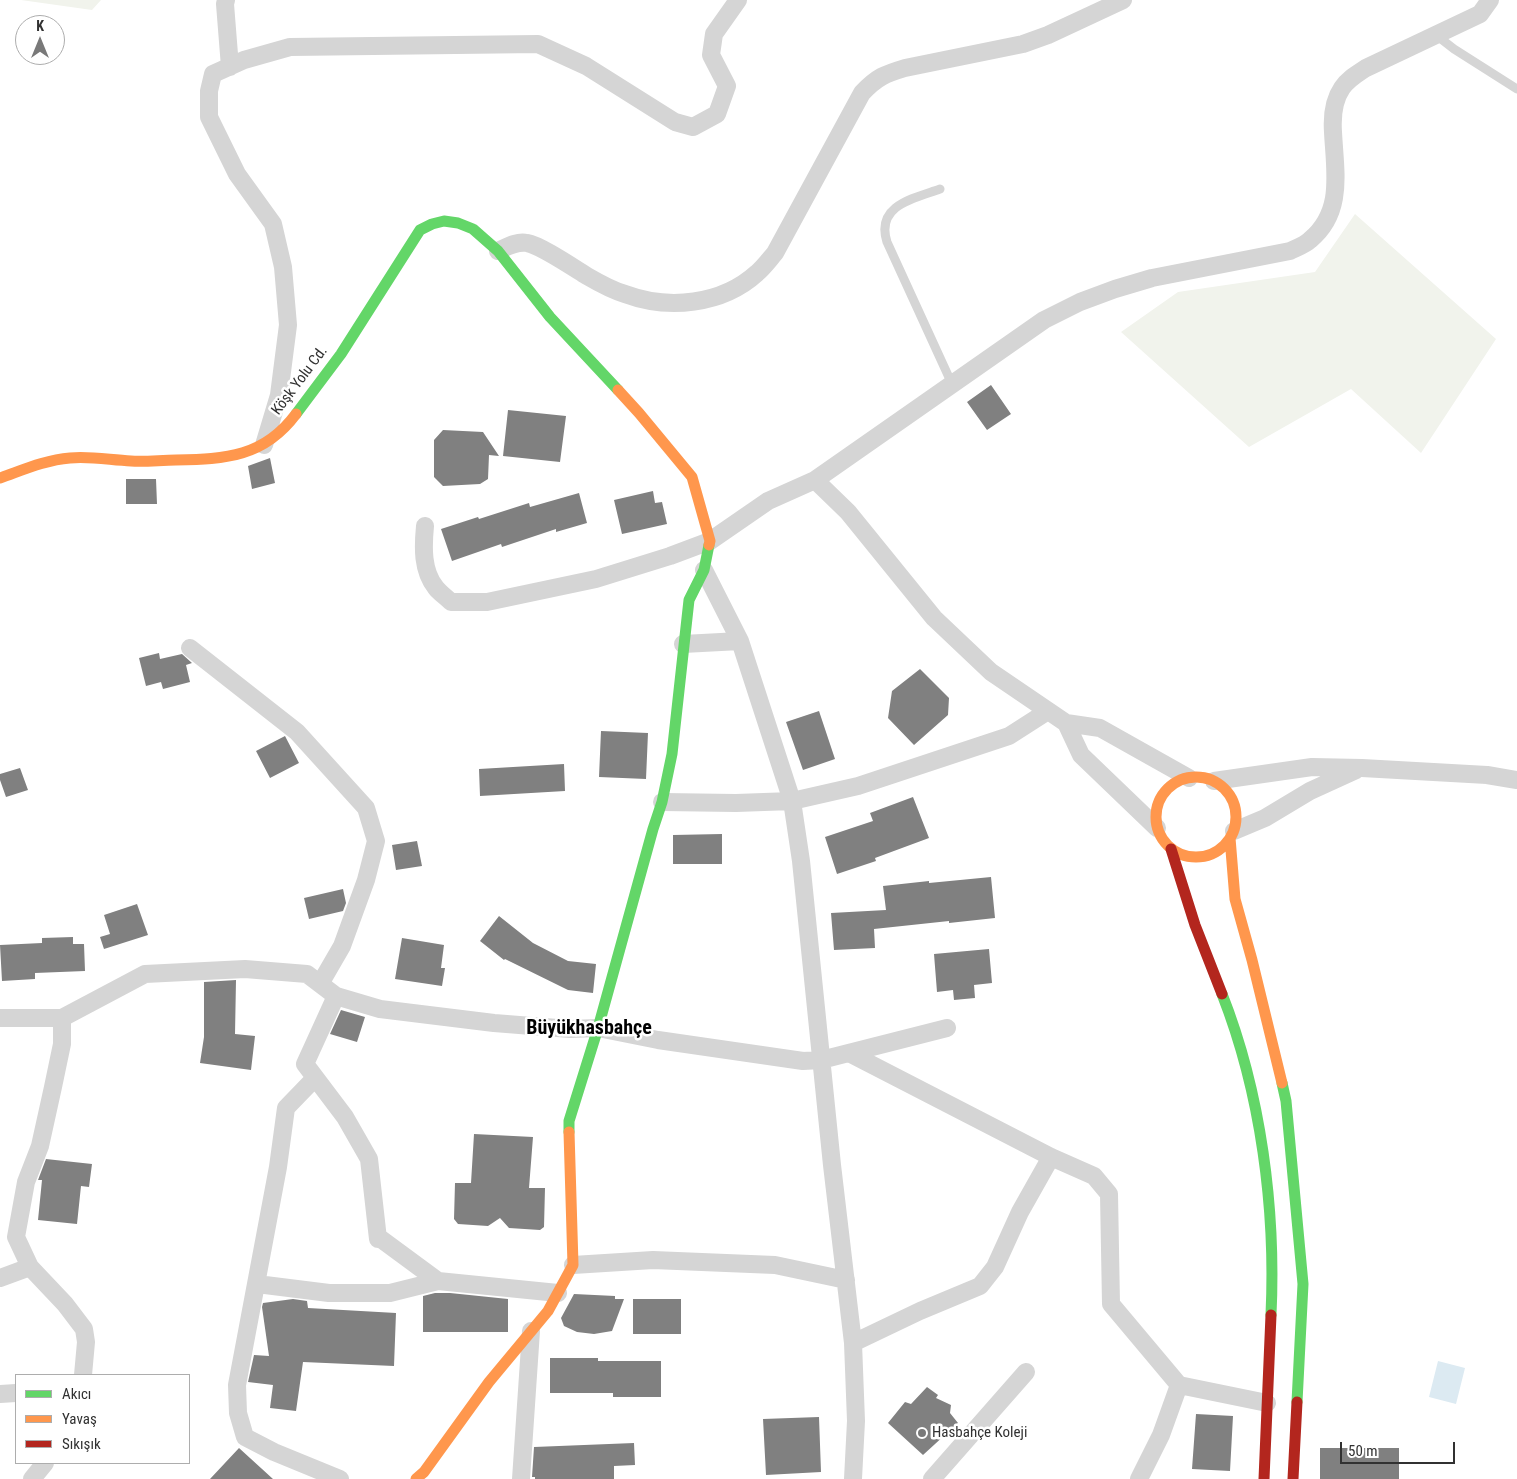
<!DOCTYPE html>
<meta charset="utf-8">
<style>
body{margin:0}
#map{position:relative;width:1517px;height:1479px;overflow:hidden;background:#fff;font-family:"Roboto Condensed",sans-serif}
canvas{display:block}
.legend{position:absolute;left:15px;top:1374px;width:175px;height:90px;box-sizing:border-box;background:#fff;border:1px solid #adadad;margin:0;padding:6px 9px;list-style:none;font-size:15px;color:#313131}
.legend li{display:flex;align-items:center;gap:10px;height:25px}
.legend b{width:25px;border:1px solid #adadad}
.north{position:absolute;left:15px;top:15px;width:50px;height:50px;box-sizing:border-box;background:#fff;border:1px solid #adadad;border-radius:50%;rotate:0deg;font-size:14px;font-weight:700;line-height:20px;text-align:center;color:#313131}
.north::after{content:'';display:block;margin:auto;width:18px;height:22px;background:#797979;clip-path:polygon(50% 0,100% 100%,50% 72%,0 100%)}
.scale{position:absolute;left:1340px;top:1442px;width:115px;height:22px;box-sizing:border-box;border:2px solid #313131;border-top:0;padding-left:6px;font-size:15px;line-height:18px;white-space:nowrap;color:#313131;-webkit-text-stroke:4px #fff;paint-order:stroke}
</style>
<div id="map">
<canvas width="1517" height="1479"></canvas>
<ul class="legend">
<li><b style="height:6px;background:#63d668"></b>Akıcı</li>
<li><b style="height:6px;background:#ff974d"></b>Yavaş</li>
<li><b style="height:6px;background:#b3261e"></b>Sıkışık</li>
</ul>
<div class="north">K</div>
<div class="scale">50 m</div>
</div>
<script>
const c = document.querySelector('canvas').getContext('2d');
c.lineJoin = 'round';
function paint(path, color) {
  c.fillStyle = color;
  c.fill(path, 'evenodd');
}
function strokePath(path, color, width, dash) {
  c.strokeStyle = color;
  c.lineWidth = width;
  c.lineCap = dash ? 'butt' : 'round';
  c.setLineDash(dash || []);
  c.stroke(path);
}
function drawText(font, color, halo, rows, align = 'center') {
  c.font = font + ' "Roboto Condensed",sans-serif';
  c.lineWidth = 5;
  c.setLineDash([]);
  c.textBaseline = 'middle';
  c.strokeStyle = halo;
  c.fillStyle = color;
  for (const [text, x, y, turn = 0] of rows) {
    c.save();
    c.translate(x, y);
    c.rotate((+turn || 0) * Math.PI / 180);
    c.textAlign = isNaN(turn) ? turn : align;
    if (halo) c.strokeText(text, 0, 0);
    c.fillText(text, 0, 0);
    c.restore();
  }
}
paint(new Path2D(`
 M21 0H101L92 10Z
 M1355 214 1496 339 1421 453 1351 389 1249 447 1121 332 1178 292 1315 272Z`), '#f1f3ec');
paint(new Path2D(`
 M1438 1361 1465 1368 1456 1404 1429 1397Z`), '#dceaf2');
paint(new Path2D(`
 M991 385 1011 414 987 430 967 402Z
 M508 410 566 416 560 462 503 456Z
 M443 430 483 432 499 456 489 455 488 479 480 484 443 486 434 477V440Z
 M270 458 275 483 252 489 248 466Z
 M126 479H156L157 504H126Z
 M653 491 655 503 662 502 667 524 622 534 614 500Z
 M579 493 587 523 556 532V529L502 547 501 544 452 561 441 529 478 517 479 519 529 503 530 507Z
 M159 653 160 659 182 654 192 663 186 665 190 682 163 689 161 682 146 686 139 658Z
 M920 669 949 698 948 715 914 745 888 718 892 691Z
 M819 711 835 759 803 770 786 722Z
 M601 731 648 733 646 779 599 777Z
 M285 736 299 763 270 778 256 751Z
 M564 764 565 791 480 796 479 769Z
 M20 768 28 790 6 797 0 780V774Z
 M913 797 929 838 875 858 876 861 837 874 825 837 873 821 870 813Z
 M722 834V864H673V835Z
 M417 841 422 866 396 870 392 845Z
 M991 877 995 918 949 923V921L874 929 875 948 834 950 831 913 886 910 883 886 929 881V883Z
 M343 889 346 903 343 911 309 919 304 898Z
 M137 904 148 935 104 949 100 937 110 934 104 915Z
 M499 916 533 943 568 961 596 964 593 993 568 990 505 959 504 960 480 941Z
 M73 937V944H84L85 971 35 973V979L2 981 0 945 42 943V938Z
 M402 938 444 945 441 968H445L442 986 395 979Z
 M989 949 992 983 974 985 975 998 954 1000 953 990 937 992 934 954Z
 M236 980 235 1034 255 1036 251 1070 200 1063 204 1037V982Z
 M341 1010 365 1017 357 1042 330 1034Z
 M474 1134 533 1137 529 1188H545L544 1227 540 1230 509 1228 500 1218 488 1226 458 1224 454 1219 455 1183H471Z
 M46 1159 92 1164 89 1187 81 1186 77 1224 38 1220 42 1180H38Z
 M435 1293H450L508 1299V1332H423V1296Z
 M574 1294 615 1296V1299H624L612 1331 594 1334 577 1332 564 1326 561 1318Z
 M293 1299 307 1301 308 1308 396 1313 394 1366 303 1362 296 1411 270 1408 273 1385 248 1382 254 1355 269 1356 262 1307 263 1303Z
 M633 1299H681V1334H633Z
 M550 1358H598V1361H661V1397H613V1393H550Z
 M927 1387 938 1395 936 1398 951 1405 950 1413 958 1423 923 1455 888 1423 905 1402 911 1404Z
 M1196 1414 1233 1416 1230 1471 1192 1469Z
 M819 1417 821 1472 766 1475 763 1419Z
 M634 1443 635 1465 614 1466V1479H535V1477H532L534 1447Z
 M239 1448 273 1479H210Z
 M1320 1448H1399V1479H1320Z`), '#808080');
strokePath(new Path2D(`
 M1436 35 1454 49 1517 89
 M940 189C915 198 875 205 887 242L952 384`), '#d5d5d5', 9);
strokePath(new Path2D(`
 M226 0 225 4 230 67
 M498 251C507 247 516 241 527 243 540 245 574 268 587 276 599 283 611 290 625 294 668 310 722 305 757 273 764 267 769 260 775 253L862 93C877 77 885 74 905 68L1023 44 1048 35 1123 0
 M264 445 279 395 288 325 283 267 273 224 237 174 209 117V91L213 74 244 60 290 47 538 44 586 66 675 122 693 127 717 114 727 86 711 55 714 34 738 0
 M815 480 848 512 934 618 991 672 1066 723 1100 728 1189 778
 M425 526C423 547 422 571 436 588 440 593 446 597 451 602H487L596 579 670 556 710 541 768 501 815 480 1044 320 1080 302 1115 289 1152 278 1290 251C1296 248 1305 245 1310 240 1344 212 1335 172 1333 132 1332 117 1333 101 1342 88 1348 79 1357 74 1366 68L1480 14 1490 0
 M704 570 740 641 792 801 801 861 832 1165 853 1343 856 1421 853 1479
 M683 644 740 641
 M190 648 297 732 366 808 376 841 366 880 342 946 320 984
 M1066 723 1081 755 1157 828
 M1214 781 1312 767 1362 768 1487 775 1517 780
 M662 802 736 803 792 801 858 786 1009 736 1048 711
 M1234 831 1265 818 1310 791 1356 770
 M336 996 305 1064 345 1117 369 1159 378 1239H381L438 1281 558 1293
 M0 1018H62L145 974 245 969 307 974 336 996 380 1009 494 1023 570 1029 598 1028 658 1040 803 1061 821 1060 947 1028
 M62 1018V1044L53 1087 40 1146 26 1182 16 1237 30 1267 65 1304 84 1329 86 1342 83 1375
 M849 1053 1051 1157 1094 1176 1109 1194 1111 1304 1179 1385 1267 1403
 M315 1078 286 1108 278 1167 237 1385 238 1413 245 1437 274 1452 340 1479
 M573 1265 653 1260 775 1265 846 1280
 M0 1278 30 1267
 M257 1284 329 1293H390L438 1281
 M853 1343 920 1311 980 1286 995 1267 1020 1212 1051 1157
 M0 1394 16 1393
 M32 1479 45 1463
 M521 1479 531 1331
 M932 1479 1026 1372
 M1139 1479 1161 1435 1179 1385`), '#d5d5d5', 18);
strokePath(new Path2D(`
 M296 414 341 354 420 230 432 224 444 221 458 223 473 229 498 251 550 317 618 390
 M1222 994C1261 1093 1276 1209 1271 1315
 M1282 1083 1286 1101 1303 1284 1297 1402
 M569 1132V1121L598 1028 653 829 662 802 672 754 689 600 704 570 709 545`), '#63d668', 11);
strokePath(new Path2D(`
 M618 390 639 413 692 477 710 541 709 545
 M0 478C23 470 45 460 70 458 90 456 110 460 131 461 146 462 161 460 176 460 226 459 264 457 296 414
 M1156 817a40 40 0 1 1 80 0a40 40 0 1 1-80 0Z
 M1230 838 1235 899 1252 960 1282 1083
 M416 1479 424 1472 489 1382 548 1311 573 1265 569 1132`), '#ff974d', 11);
strokePath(new Path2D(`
 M1171 849 1195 925 1222 994
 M1264 1479 1271 1315
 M1293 1479 1297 1402`), '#b3261e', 11);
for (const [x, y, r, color] of [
 [922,1433,5,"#797979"]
]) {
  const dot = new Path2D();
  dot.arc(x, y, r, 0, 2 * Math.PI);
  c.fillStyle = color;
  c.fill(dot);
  strokePath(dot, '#fff', 2);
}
drawText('15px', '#313131', '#fff', [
 ["Köşk Yolu Cd.",300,381,-53]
]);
drawText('15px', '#313131', '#fff', [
 ["Hasbahçe Koleji",932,1433]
], 'left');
drawText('bold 20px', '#000', '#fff', [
 ["Büyükhasbahçe",589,1029]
]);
</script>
